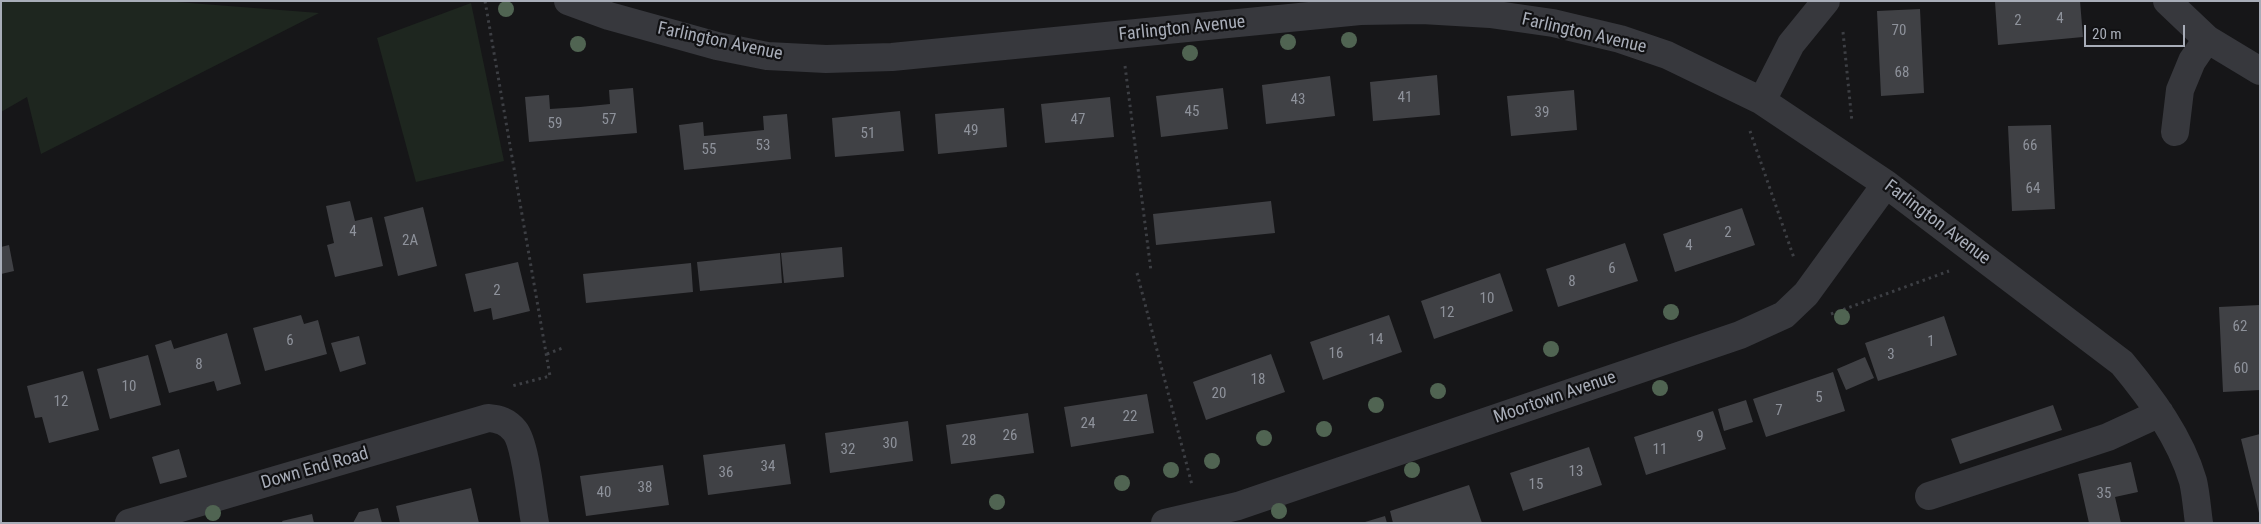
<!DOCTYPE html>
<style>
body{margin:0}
#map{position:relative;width:2261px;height:524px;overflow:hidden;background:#161618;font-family:"Roboto Condensed",sans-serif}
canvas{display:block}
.frame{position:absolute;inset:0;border:2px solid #a8adb8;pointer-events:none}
.scale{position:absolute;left:2084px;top:25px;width:101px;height:22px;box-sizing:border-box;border:2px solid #a8adb8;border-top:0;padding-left:6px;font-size:15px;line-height:18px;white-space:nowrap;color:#a8adb8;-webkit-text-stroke:4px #111113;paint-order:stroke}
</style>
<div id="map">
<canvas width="2261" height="524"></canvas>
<div class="frame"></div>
<div class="scale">20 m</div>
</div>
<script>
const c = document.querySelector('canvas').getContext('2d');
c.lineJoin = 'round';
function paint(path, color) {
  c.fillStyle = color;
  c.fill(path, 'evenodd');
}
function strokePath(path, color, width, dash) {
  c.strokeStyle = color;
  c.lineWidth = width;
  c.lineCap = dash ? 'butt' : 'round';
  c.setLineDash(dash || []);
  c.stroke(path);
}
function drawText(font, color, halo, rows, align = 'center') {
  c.font = font + ' "Roboto Condensed",sans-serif';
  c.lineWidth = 4.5;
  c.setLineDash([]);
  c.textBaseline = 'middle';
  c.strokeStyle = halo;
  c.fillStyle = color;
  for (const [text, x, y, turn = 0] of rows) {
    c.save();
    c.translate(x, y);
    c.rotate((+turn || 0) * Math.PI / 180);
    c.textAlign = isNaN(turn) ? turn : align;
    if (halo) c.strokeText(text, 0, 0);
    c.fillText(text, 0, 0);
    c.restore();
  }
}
paint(new Path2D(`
 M1 1H164L319 13 41 154 27 97 1 112Z
 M471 3 504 161 416 182 377 38Z`), '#1e261f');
paint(new Path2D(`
 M2080 1 2083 37 1998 45 1995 2Z
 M1920 9 1924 93 1881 96 1877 11Z
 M1437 75 1440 115 1373 121 1370 82Z
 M1330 76 1335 116 1266 124 1262 85Z
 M633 88 637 133 529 142 525 97 549 95 550 109 580 107 610 104 609 90Z
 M1223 88 1228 129 1161 137 1156 96Z
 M1574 90 1577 130 1511 136 1507 96Z
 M1110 97 1114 137 1045 143 1041 104Z
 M1004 108 1007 147 938 154 935 114Z
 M900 111 904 151 835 157 832 118Z
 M787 114 791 159 684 170 679 125 703 122 704 136 764 130 763 116Z
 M2051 125 2055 209 2012 211 2008 126Z
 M350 201 355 221 372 217 383 266 335 277 327 245 334 243 326 206Z
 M1271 201 1275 233 1156 245 1153 214Z
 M423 207 437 266 398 276 384 217Z
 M1742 208 1755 245 1675 272 1663 234Z
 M1625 243 1638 281 1558 307 1546 269Z
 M9 245 14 271 1 274V247Z
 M842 247 844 277 784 283 781 253Z
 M780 253 782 283 700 291 697 262Z
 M518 262 530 311 493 320 491 308 474 312 465 274Z
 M691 263 693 292 586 303 583 274Z
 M1500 273 1513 311 1434 339 1421 301Z
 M2260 305V390L2223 392 2219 307Z
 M301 315 304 324 318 320 327 354 265 371 253 328Z
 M1389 315 1402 352 1323 380 1310 342Z
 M1944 316 1957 355 1878 381 1865 343Z
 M227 333 241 384 217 391 214 381 169 393 155 345 171 340 174 349Z
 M359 336 366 364 340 372 331 343Z
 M1271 354 1285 392 1206 420 1193 382Z
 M148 355 161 405 110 419 97 369Z
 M1865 357 1874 378 1846 390 1837 369Z
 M83 371 99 430 49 443 42 417 35 418 27 386Z
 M1833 372 1845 411 1766 437 1753 399Z
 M1147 394 1154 433 1071 447 1064 407Z
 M1746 400 1753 422 1724 431 1718 409Z
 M2053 405 2062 430 1960 464 1951 439Z
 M1713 411 1726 449 1646 475 1634 437Z
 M1028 413 1034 453 951 464 946 425Z
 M908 421 913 461 830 473 825 433Z
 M2260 434V513H2259L2241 439Z
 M785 444 791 484 708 495 703 455Z
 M1589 447 1602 485 1523 511 1510 473Z
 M179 449 187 477 160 484 152 457Z
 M2131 462 2138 492 2115 497 2121 523H2089L2078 474Z
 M663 465 669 505 586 516 580 476Z
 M1469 485 1482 523H1393L1390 511Z
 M471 488 479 523H400L396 506Z
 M378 508 382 523H353L359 512Z
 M312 514 314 523H283L282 521Z
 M1385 516 1387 523H1365V522Z`), '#404145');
strokePath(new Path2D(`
 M485 1 550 376 512 386
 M1843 32 1852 122
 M1125 66 1151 271
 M1750 131 1794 258
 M1137 273 1192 485
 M1831 314 1949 271
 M547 354 565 347`), '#3d3f44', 3, [2.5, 4]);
strokePath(new Path2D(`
 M568 1 609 16 717 46 767 56 826 59 892 57 1360 11 1422 10 1490 14 1553 23 1620 39 1667 55 1762 101 1886 184 2122 363C2151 398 2180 437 2193 481 2196 494 2197 509 2199 523
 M2167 1 2207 39 2260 71
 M1762 101 1791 44 1826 1
 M2175 132 2180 90 2192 61 2207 39
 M1929 496 2108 437 2160 413
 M129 523 488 418C499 419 507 421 515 431 526 445 531 503 535 523
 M1165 523 1238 506 1740 335 1784 315 1806 294 1886 184`), '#37383d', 28);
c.fillStyle = '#506452';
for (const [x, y] of [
 [506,9],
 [1349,40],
 [1288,42],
 [578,44],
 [1190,53],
 [1671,312],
 [1842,317],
 [1551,349],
 [1660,388],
 [1438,391],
 [1376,405],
 [1324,429],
 [1264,438],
 [1212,461],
 [1171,470],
 [1412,470],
 [1122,483],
 [997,502],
 [1279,511],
 [213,513]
]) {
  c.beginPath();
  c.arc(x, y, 8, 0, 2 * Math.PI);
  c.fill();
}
drawText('15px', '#8e929b', null, [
 ["4",2060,19],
 ["2",2018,21],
 ["70",1899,31],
 ["68",1902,73],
 ["41",1405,98],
 ["43",1298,100],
 ["45",1192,112],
 ["39",1542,113],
 ["57",609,120],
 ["47",1078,120],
 ["59",555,124],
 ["49",971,131],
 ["51",868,134],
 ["53",763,146],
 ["66",2030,146],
 ["55",709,150],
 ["64",2033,189],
 ["4",353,232],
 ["2",1728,233],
 ["2A",410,241],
 ["4",1689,246],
 ["6",1612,269],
 ["8",1572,282],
 ["2",497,291],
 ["10",1487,299],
 ["12",1447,313],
 ["62",2240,327],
 ["14",1376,340],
 ["6",290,341],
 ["1",1931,342],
 ["16",1336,354],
 ["3",1891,355],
 ["8",199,365],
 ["60",2241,369],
 ["18",1258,380],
 ["10",129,387],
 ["20",1219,394],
 ["5",1819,398],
 ["12",61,402],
 ["7",1779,411],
 ["22",1130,417],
 ["24",1088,424],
 ["26",1010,436],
 ["9",1700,437],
 ["28",969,441],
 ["30",890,444],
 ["32",848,450],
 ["11",1660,450],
 ["34",768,467],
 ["13",1576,472],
 ["36",726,473],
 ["15",1536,485],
 ["38",645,488],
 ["40",604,493],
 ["35",2104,494]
]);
drawText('18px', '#a8adb8', '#111113', [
 ["Farlington Avenue",1182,29,-6],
 ["Farlington Avenue",1584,34,13],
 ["Farlington Avenue",720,42,12],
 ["Farlington Avenue",1937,223,37],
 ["Moortown Avenue",1555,398,-19],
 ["Down End Road",315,469,-16]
]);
</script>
